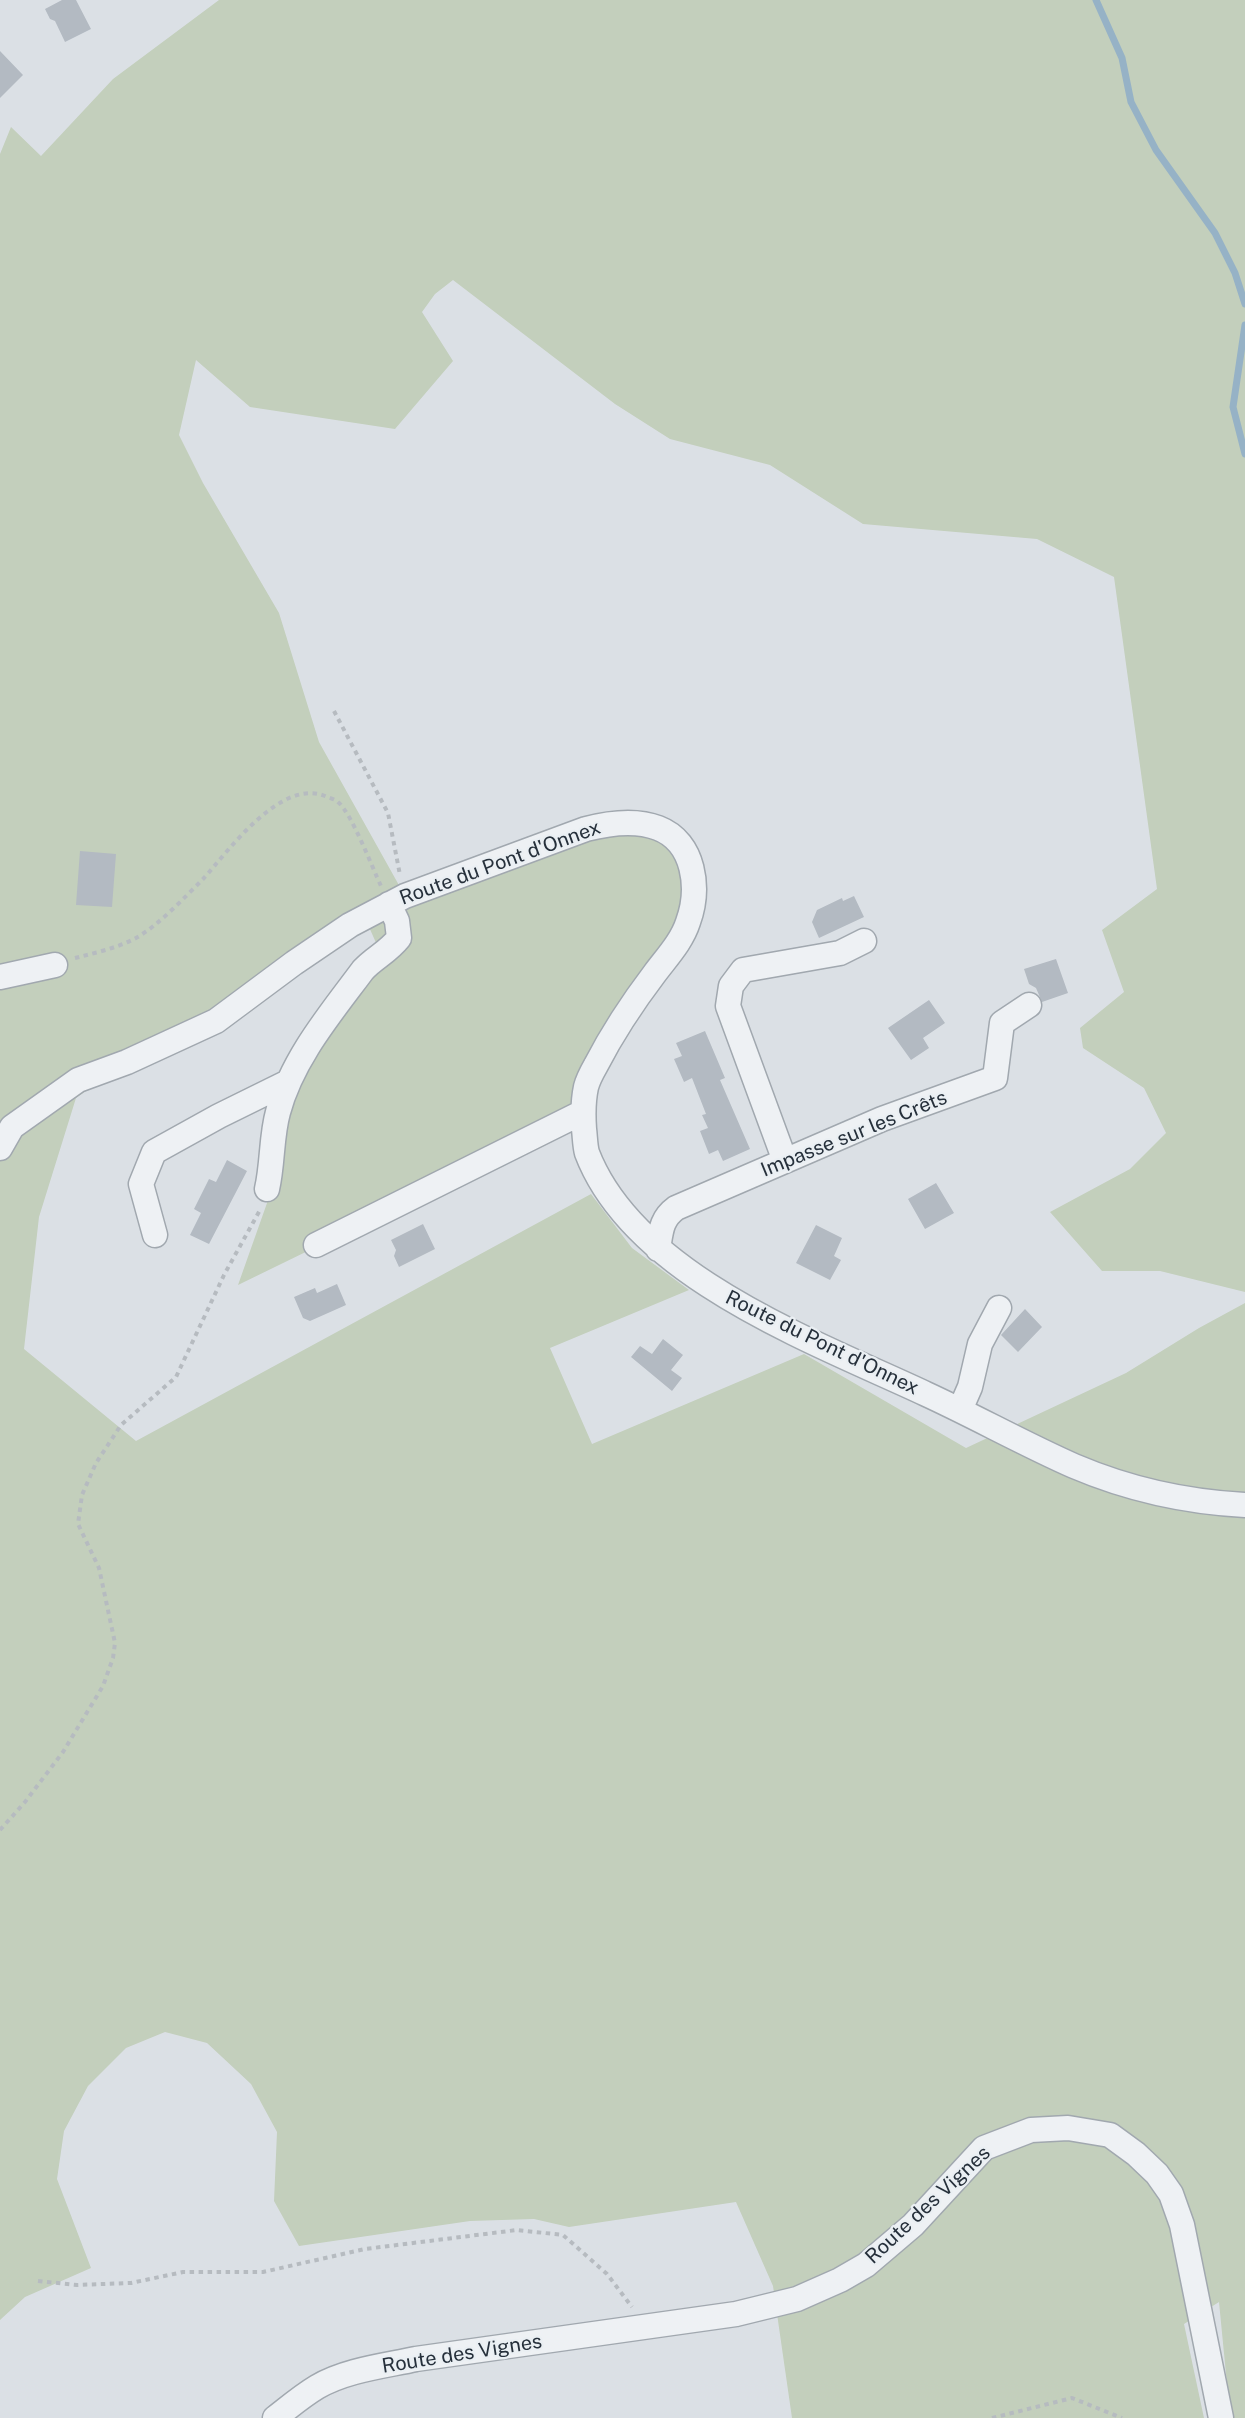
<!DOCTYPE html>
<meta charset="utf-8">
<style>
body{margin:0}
canvas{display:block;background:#dbe0e5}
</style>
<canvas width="1245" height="2418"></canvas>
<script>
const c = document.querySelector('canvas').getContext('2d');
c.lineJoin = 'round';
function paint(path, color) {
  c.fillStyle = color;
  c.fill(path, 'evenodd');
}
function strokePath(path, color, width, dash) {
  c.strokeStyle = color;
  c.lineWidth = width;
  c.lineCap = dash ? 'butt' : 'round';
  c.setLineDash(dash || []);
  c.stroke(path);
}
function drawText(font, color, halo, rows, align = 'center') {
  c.font = font + ' "Public Sans",sans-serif';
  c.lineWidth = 4.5;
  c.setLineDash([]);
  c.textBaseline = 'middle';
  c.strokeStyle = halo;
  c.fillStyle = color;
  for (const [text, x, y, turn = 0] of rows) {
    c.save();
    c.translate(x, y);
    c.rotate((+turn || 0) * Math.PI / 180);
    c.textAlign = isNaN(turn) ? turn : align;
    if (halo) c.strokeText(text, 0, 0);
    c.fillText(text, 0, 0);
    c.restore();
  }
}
paint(new Path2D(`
 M219 0H1245V1292L1160 1271H1102L1050 1212 1130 1169 1166 1133 1144 1088 1083 1048 1080 1028 1124 992 1102 930 1157 889 1114 577 1037 539 863 524 770 465 670 439 615 404 453 280 435 294 422 312 453 361 395 429 250 407 196 360 179 435 203 483 279 613 319 742 405 896 608 824 678 841 694 898 560 1128 238 1285 278 1172 285 1097 377 945 365 918 127 1062 76 1098 39 1217 24 1349 136 1441 591 1194 632 1248 689 1290 550 1348 592 1444 804 1354 966 1448 1126 1373 1199 1328 1245 1303V2418H1232L1230 2415 1219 2302 1184 2324 1204 2418H792L773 2286 736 2202 569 2227 534 2219 470 2221 299 2246 274 2201 277 2132 251 2084 207 2043 165 2032 126 2048 88 2086 64 2131 57 2179 91 2268 25 2297 0 2320V154L11 127 41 156 113 79Z`), '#c3cfbc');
strokePath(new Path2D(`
 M1096 0 1122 58 1131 102 1156 150 1215 233 1235 273 1245 304
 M1245 325 1233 407 1245 454`), '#96b2c6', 7);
paint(new Path2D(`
 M62 0H76L91 29 65 42 55 21 50 19 45 9Z
 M0 51 23 75 0 98Z
 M80 851 116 854 112 907 76 905Z
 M854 896 864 917 819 938 812 922 817 910 842 898 843 901Z
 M1056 959 1068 993 1042 1002 1036 988 1029 984 1024 969Z
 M929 1000 945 1023 923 1038 929 1048 911 1060 888 1028Z
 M705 1031 725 1078 720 1080 750 1149 723 1161 718 1150 709 1154 700 1131 708 1128 702 1115 706 1114 692 1078 684 1082 674 1059 682 1056 676 1043Z
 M227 1160 247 1171 209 1244 190 1235 201 1213 194 1209 209 1179 216 1182Z
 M936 1183 954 1213 925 1229 908 1199Z
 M423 1224 435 1249 399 1267 394 1256 396 1250 391 1240Z
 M816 1225 842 1238 834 1256 841 1260 830 1280 796 1263Z
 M337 1284 346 1305 310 1321 303 1318 294 1297 315 1288 317 1293Z
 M1025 1309 1042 1327 1018 1352 1001 1335Z
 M663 1339 683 1355 671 1370 682 1378 672 1391 631 1357 640 1346 652 1354Z`), '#b3bac2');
const minor = new Path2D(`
 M0 977 55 965
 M0 1148 12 1127 78 1080 127 1062 216 1021 294 963 350 925 405 896 586 829C609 823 635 819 658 828 695 842 700 889 688 922 682 941 667 957 655 973 633 1002 613 1032 596 1065 592 1072 588 1079 586 1087 583 1101 583 1115 584 1129 585 1137 585 1146 587 1153 634 1276 815 1342 926 1394 976 1417 1024 1444 1074 1466 1128 1489 1187 1502 1245 1505
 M785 1161 728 1006 731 986 743 970 840 953 864 941
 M267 1189C273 1163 271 1137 278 1112 292 1059 331 1013 363 970 375 957 387 953 399 938L397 921 389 904
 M155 1235 141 1184 154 1152 219 1116 288 1082
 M316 1245 583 1112
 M658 1249C661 1231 661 1219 676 1208L882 1119 995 1078 1002 1023 1029 1005
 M960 1410 970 1387 980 1344 999 1308
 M275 2418C289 2407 302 2396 317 2387 346 2370 384 2366 416 2359L736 2314 797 2299 840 2280 866 2265 913 2225 984 2148 1031 2130 1068 2128 1110 2135 1136 2154 1157 2174 1171 2194 1182 2225 1221 2418`);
strokePath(minor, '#a1a8af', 27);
strokePath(new Path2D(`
 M334 711 388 813 400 875
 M75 958C95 953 117 948 136 938 159 925 185 897 204 878 229 850 281 778 325 796 329 798 335 799 338 802 352 814 372 867 381 886
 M0 1830 25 1802 63 1752 103 1686 113 1658 115 1643 99 1568 78 1524 82 1495 96 1463 121 1425 176 1377 224 1275 260 1210
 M38 2281 77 2285 131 2283 183 2272H263L365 2249 517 2230 563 2235 607 2274 632 2307
 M992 2418 1072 2398 1122 2418`), '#b6bbc0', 4, [4.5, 4.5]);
strokePath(minor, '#eef1f4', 24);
drawText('20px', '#26303b', '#eaeff3', [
 ["Route du Pont d'Onnex",500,863,-20],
 ["Impasse sur les Crêts",854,1134,-22],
 ["Route du Pont d'Onnex",822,1343,26],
 ["Route des Vignes",928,2205,-43],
 ["Route des Vignes",462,2354,-9]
]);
</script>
